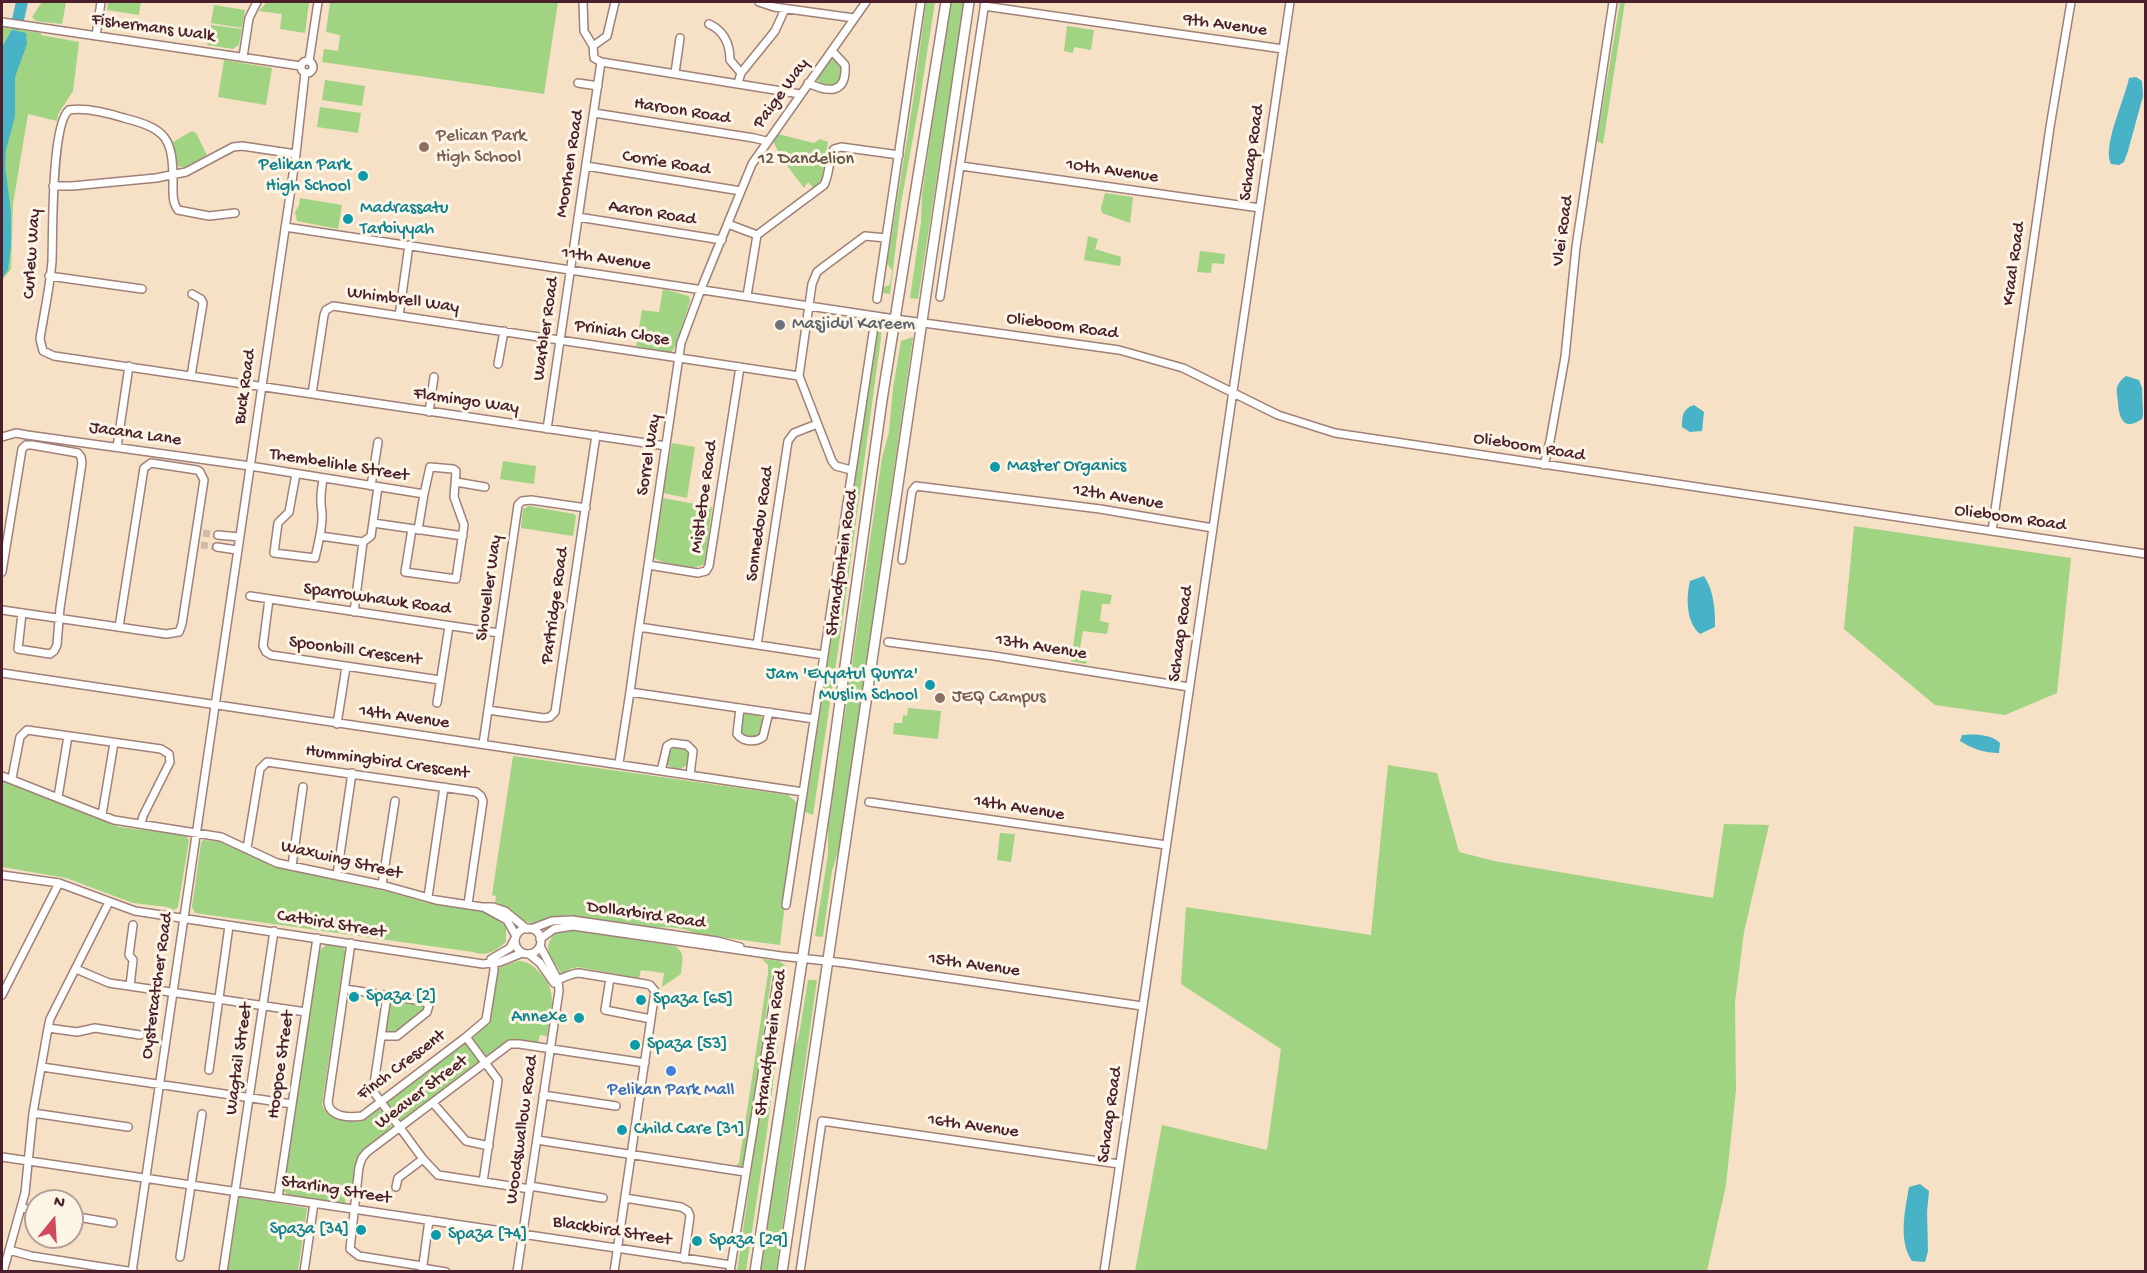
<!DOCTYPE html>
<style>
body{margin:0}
#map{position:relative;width:2147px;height:1273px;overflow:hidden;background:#f6e0c6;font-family:"Gochi Hand",sans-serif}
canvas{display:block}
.frame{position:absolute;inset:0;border:3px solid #4a1f2b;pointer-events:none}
.north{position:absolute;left:24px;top:1189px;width:60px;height:60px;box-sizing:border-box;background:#fcf5e5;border:2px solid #b59f9b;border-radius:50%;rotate:18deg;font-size:16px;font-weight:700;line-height:24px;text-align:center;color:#4a1f2b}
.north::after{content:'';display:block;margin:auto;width:21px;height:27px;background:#d1495b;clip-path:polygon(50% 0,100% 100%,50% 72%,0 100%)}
</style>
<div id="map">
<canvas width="2147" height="1273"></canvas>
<div class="frame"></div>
<div class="north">N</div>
</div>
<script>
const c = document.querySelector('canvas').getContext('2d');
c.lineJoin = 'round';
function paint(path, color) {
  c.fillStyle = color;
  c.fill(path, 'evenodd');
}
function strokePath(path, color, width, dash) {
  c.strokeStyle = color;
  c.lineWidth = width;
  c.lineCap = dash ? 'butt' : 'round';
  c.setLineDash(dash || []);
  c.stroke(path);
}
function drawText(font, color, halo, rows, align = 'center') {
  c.font = font + ' "Gochi Hand",sans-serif';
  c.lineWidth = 6;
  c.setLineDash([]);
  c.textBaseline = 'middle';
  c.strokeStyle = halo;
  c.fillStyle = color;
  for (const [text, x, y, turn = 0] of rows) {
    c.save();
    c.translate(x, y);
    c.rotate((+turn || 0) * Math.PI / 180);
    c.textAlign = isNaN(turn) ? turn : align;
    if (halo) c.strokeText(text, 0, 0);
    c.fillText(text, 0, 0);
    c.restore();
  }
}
paint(new Path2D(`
 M42 2H66L62 24 36 21 32 17Z
 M108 2H141L139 15 107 10Z
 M267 2H309L305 33 280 29 282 14 259 11Z
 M330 2H558L544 94 322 62 324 49 338 51 340 35 326 32Z
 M926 2H935L919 105 901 203 890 294 882 293 883 287 890 285 892 270 887 264 913 101Z
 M950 2H964L918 299 910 298 921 222 922 195Z
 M1620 2H1625L1603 144 1597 141Z
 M214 5 245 10 242 28 211 23Z
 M211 25 242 29 239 45 233 49 207 45Z
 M1067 26 1094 30 1091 50 1074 47 1073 53 1064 51Z
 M2 27 41 33V35L79 42 73 91 58 114 57 121 28 114 13 204 11 269 2 280Z
 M835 59 842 69 839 83 834 86 819 83 817 78 830 60Z
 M224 60 272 68 266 105 218 97Z
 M325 80 365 86 362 106 322 100Z
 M320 107 361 113 358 133 317 127Z
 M192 131 196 133 207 155 185 167H179L175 161 173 142Z
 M778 134 814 143 820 139 828 142 822 179 814 188 808 182 804 188 782 159 773 141Z
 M1105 193 1133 197 1130 223 1102 213 1101 208Z
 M300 198 342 205 338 229 297 221 295 212 299 205Z
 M1088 236 1098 239 1095 249 1121 257 1120 266 1084 260Z
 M1200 251 1225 254 1224 264 1212 263 1211 273 1197 272Z
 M663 289 689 296 690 301 676 345 671 353 636 346 642 310 659 312Z
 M876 327 881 330V338L842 624 813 815 805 812 863 429Z
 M913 337 840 846 832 871 823 937 815 936 828 854V829L882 458 889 432 893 388 901 341Z
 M672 443 695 447 687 498 663 493Z
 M503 461 536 466 534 484 500 479Z
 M663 498 712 507 705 564C692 571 666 565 654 558Z
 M529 506 574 514 576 516 573 536 521 528 523 509Z
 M1854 526 2071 558 2057 693 2005 715 1935 705 1844 629Z
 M1081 590 1112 595 1110 604H1102L1100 621 1109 623 1107 634 1083 631 1079 654 1087 656 1086 664 1071 661Z
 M908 708 941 711 938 739 893 734 894 723H902L903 715 907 716Z
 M747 713 760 715 763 720 762 734 758 738 747 737 740 731 742 716Z
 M674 747 687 749 689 751 688 764 681 769 673 768 667 765 669 753Z
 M513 756 788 795 797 803 780 945 696 934C687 928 667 926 657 928L566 915 532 923 524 921 510 909 495 902 496 896 492 895Z
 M1388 765 1437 773 1459 852 1494 861 1713 898 1724 824 1769 825 1744 932 1735 1002 1736 1090 1726 1185 1707 1271H1135L1162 1125 1267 1150 1281 1049 1181 984 1186 907 1371 935Z
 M2 780 119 827 185 835 189 840 178 907 174 910 167 907 133 903 66 878 2 867Z
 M1000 833 1015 834 1011 862 997 860Z
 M203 840 224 842 276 867 389 892 428 903 480 911 489 914 506 926V942C496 951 486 957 473 952L195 913 192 907 201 843Z
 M574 930 675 946C686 953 682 962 681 974L662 987 664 973 641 970 639 978 578 967 570 969 562 974C553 960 540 948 555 934Z
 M326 945 343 947 345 951 322 1105C329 1121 344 1120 360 1122L379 1108 393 1128 359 1155 352 1192 346 1191 345 1204 288 1195 283 1190 319 951Z
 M762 959 779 961 785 965 787 975 782 1005 779 1004 783 975 772 973 744 1164 741 1167H735L739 1163 768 973V965Z
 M518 961C528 961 532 965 539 972 559 991 551 1011 547 1036L540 1035 538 1043 513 1040 489 1056 485 1055 473 1038 474 1034 490 1022 498 968Z
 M808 980H817L776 1271H761L794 1050 799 1035Z
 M394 1000 425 1005 426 1009 394 1034 385 1031 389 1003Z
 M774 1014 781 1019 767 1132 746 1271 737 1272Z
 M465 1041 478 1059 479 1063 400 1123 386 1102Z
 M239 1197 307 1208 298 1271H228Z`), '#a0d382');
paint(new Path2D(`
 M12 30 26 33 27 44 15 77V116L6 150 5 166 11 212V246L8 270 2 278V47Z
 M2136 77 2142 81 2143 96 2128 151 2124 162 2119 165 2111 164C2102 146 2125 99 2129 78Z
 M2126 376 2139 380 2142 388 2143 415 2142 419C2125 431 2119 420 2118 403 2118 399 2116 392 2117 388 2118 383 2122 379 2126 376Z
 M1694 405 1704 412 1702 431 1690 432 1682 427C1682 416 1683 408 1694 405Z
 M1704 576C1714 591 1715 609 1715 627L1700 634C1686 622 1686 598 1690 581Z
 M1962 735C1974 734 1991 734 2000 743L1999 753C1985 753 1972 749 1960 741Z
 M1920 1184 1929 1191 1927 1212 1928 1251 1925 1262 1912 1261C1898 1240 1905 1211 1909 1187Z`), '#48b2c7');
strokePath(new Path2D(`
 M17 24 22 2`), '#48b2c7', 12);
strokePath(new Path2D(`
 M203 533 218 535
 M201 545 217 547`), '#d4b9a7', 7, [7, 3.5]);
const minor = new Path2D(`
 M583 2 584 31 593 46 594 58 601 62
 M759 2 774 7 854 18
 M984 6 1283 49
 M2 22 301 66
 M709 24C724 31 730 44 730 60L741 73
 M96 36 101 2
 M593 46 607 36 615 2
 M243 57 249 18 257 2
 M301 67a6 6 0 1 1 12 0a6 6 0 1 1-12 0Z
 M309 61 318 2
 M601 62 800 94
 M675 73 680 38
 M578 83 598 86
 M738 83 741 73 775 31 785 9
 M808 83C829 93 847 94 845 65L832 51
 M594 113 754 138 766 141
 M586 166 741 191
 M961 166 1260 208
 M53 186H72L156 178 186 172 233 147 242 146 296 154
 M235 213 209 216 178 210C172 202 173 193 173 183 173 138 167 129 124 118 108 113 86 107 69 110 51 124 53 235 52 261 50 287 44 313 40 339L43 351 54 356 666 446
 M578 217 722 240
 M728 224 757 235
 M285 227 895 319 1119 350 1183 368 1278 415 1335 433 2146 554
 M49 276 142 289
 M747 296 757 235 824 185C830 174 828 160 834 149L841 147 899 155
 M940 297 985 2
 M877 299 921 2
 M399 316 409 245
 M498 364 504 331
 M191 376 203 303 201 299 192 294
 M312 394 324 315 326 310 333 306 799 376
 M429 412 434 377
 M547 429 601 62
 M2 437 16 433 27 435 250 466 424 494 418 530
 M117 447 129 366
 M1544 465 1550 441 1565 357 1576 247 1613 2
 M851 470 836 466 832 461 799 376 812 284 817 272 822 268 865 236 886 238
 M296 474 289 512 278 523 274 553 315 558C318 544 323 528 322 513 320 500 321 492 323 479
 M456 482 485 487
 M371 486 378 442
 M373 523 463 536
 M412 529 405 572 456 579 464 525 454 497 456 471 453 469 430 467 424 494
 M1992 531 2050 127 2071 2
 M218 535 239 537
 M320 536 363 542 371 536 378 487
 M217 547 237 550
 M902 560 912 491 916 486 1100 509 1213 528
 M648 565 698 573 706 571 709 566 740 367
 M2 572 22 449 26 445H32L78 453 81 457 82 463 60 608 57 645 54 651 50 654 18 649 22 613
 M250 596 499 633
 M269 599 263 646 266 652 271 655 440 680
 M2 610 166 634 179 632 182 624 204 480 200 472 197 470 151 463 144 468 119 627
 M354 612 363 542
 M888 642 994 656 1189 687
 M757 645 788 441 794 433 817 424
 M824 655 639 627 681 343 701 289 752 164 866 2
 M2 673 803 792
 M630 692 639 627
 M437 703 449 626
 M740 708 737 734C743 742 755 743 763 737L769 712
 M488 710 544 718 550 717 555 712 596 435
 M337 724 346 667
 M483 744 518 505 522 501 531 500 586 508
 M619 763 630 692 814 719
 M661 771 667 746 672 743 687 745 693 751 690 775
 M2 776 114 820 221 837 277 863 382 885 436 900 482 907H493L505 911 527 929
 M12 778 20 737 27 730 161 749 169 754 170 762 143 816 141 824
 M58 797 68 736
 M869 802 1166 845
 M102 815 114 743
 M247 848 260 769 267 762 476 792 481 796 483 801 468 904
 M292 866 303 787
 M2 875 59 883 135 911 483 964 500 962 522 953
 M337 875 352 773
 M382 885 395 801
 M428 897 444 787
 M786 905 873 333
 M485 908 507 920 516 936
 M515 941a13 13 0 1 1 26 0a13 13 0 1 1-26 0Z
 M531 929 552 921 572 920 717 941 740 947
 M540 939 554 929 573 926 781 956 845 963 1142 1006
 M351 943 328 1102C329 1117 349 1118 362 1116L466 1037 486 1020 494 970 493 958
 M529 954 540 963 554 983
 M491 959 510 948 514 940
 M76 969 109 983 306 1012
 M610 978 605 1010 651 1019
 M553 981C562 979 571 973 579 973L646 984 650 985 655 991 614 1272
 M130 986 133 960 129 955 133 925
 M345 989 423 1001 429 1005 427 1012 397 1036H381
 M2 995 59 883
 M387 996 373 1091 423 1159 438 1175 530 1189
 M48 1028 77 1032 95 1028 140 1035
 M466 1037 498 1080 483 1182
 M42 1067 292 1104
 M209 1070 229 926
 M543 1095 616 1106
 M433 1103 466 1141 489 1146
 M33 1113 128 1127
 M537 1140 745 1172
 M2 1157 731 1265
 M530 1186 603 1198
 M396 1187 398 1178 423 1159
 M278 1198 317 938
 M625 1198 681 1207 688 1211 690 1216 684 1259
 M21 1208 36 1210
 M72 1216 113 1223
 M9 1250 31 1256 134 1272
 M180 1257 202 1114
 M422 1266 359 1256 350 1249 359 1167 362 1158 367 1152 510 1044H519L645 1063
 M422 1268 446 1272
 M3 1272 25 1193 33 1113 48 1028 50 1019 109 902
 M132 1272 296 154 305 73
 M223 1272 274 931
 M304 1272 314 1203
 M422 1272 429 1220
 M517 1272 559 991 558 980 540 946
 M730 1272 778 976
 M800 1272 822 1121 1119 1164
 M1104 1272 1290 2`);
const major = new Path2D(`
 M755 1272 827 796 882 400 946 2
 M782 1272 969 2`);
strokePath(minor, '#a08078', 10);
strokePath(major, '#a08078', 12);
strokePath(minor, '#fff', 7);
strokePath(major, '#fff', 9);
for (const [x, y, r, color] of [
 [424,147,6,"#8d6e63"],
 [363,176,6,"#0f9aa8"],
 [348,219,6,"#0f9aa8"],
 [780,325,6,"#6b7280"],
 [995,467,6,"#0f9aa8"],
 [930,685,6,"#0f9aa8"],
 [940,698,6,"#8d6e63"],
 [354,997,6,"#0f9aa8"],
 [641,1000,6,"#0f9aa8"],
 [579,1018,6,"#0f9aa8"],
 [635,1045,6,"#0f9aa8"],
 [671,1071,6,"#3f7fe0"],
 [622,1130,6,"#0f9aa8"],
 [361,1230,6,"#0f9aa8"],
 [436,1235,6,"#0f9aa8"],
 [697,1241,6,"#0f9aa8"]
]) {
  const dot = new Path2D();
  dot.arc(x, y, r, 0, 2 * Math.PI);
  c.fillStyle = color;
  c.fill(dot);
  strokePath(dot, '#fcf5e5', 2);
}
drawText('18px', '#4a1f2b', '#fcf5e5', [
 ["9th Avenue",1225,26,8],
 ["Fishermans Walk",153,29,8],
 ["Paige Way",782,94,-54],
 ["Haroon Road",682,112,9],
 ["Schaap Road",1253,153,-82],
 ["Moorhen Road",571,164,-81],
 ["Corrie Road",666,164,9],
 ["10th Avenue",1112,172,8],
 ["Aaron Road",652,214,9],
 ["Vlei Road",1564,231,-82],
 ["Curlew Way",33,254,-86],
 ["11th Avenue",606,260,8],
 ["Kraal Road",2015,264,-82],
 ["Whimbrell Way",403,301,8],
 ["Olieboom Road",1062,327,8],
 ["Warbler Road",547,329,-82],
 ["Priniah Close",622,334,9],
 ["Buck Road",246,387,-82],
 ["Flamingo Way",466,402,8],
 ["Jacana Lane",135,435,8],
 ["Olieboom Road",1529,448,9],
 ["Sorrel Way",650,455,-81],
 ["Thembelihle Street",339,466,9],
 ["Mistletoe Road",705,497,-82],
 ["12th Avenue",1118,498,9],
 ["Olieboom Road",2010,519,8],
 ["Sonnedou Road",761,524,-82],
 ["Strandfontein Road",843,563,-82],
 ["Shoveller Way",490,588,-82],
 ["Sparrowhawk Road",377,600,8],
 ["Partridge Road",556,606,-82],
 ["Schaap Road",1182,634,-82],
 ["13th Avenue",1041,648,9],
 ["Spoonbill Crescent",355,652,8],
 ["14th Avenue",404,718,8],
 ["Hummingbird Crescent",387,763,8],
 ["14th Avenue",1019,809,9],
 ["Waxwing Street",341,861,13],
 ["Dollarbird Road",646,916,8],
 ["Catbird Street",331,925,9],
 ["15th Avenue",974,966,8],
 ["Oystercatcher Road",158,986,-82],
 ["Strandfontein Road",772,1043,-82],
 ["Wagtail Street",240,1059,-82],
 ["Hoopoe Street",282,1065,-82],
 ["Finch Crescent",402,1066,-37],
 ["Weaver Street",422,1093,-37],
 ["Schaap Road",1111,1115,-82],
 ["16th Avenue",973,1127,8],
 ["Woodswallow Road",523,1130,-82],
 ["Starling Street",336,1191,9],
 ["Blackbird Street",612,1232,9]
]);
drawText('18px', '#785e54', '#fcf5e5', [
 ["Pelican Park",436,137],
 ["High School",436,158],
 ["JEQ Campus",952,698]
], 'left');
drawText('18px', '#645545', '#fcf5e5', [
 ["12 Dandelion",806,160]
]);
drawText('18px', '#0d838f', '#fcf5e5', [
 ["Pelikan Park",351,166,"right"],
 ["High School",351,187,"right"],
 ["Madrassatu",360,209],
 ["Tarbiyyah",360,230],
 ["Master Organics",1007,467],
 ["Jam 'Eyyatul Qurra'",918,675,"right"],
 ["Muslim School",918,696,"right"],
 ["Spaza [2]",366,997],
 ["Spaza [65]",653,1000],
 ["Annexe",567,1018,"right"],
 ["Spaza [53]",647,1045],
 ["Child Care [31]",634,1130],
 ["Spaza [34]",349,1230,"right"],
 ["Spaza [74]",448,1235],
 ["Spaza [29]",709,1241]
], 'left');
drawText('18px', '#5b616d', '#fcf5e5', [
 ["Masjidul Kareem",792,325]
], 'left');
drawText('18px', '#366cbe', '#fcf5e5', [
 ["Pelikan Park Mall",671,1091]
]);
</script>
